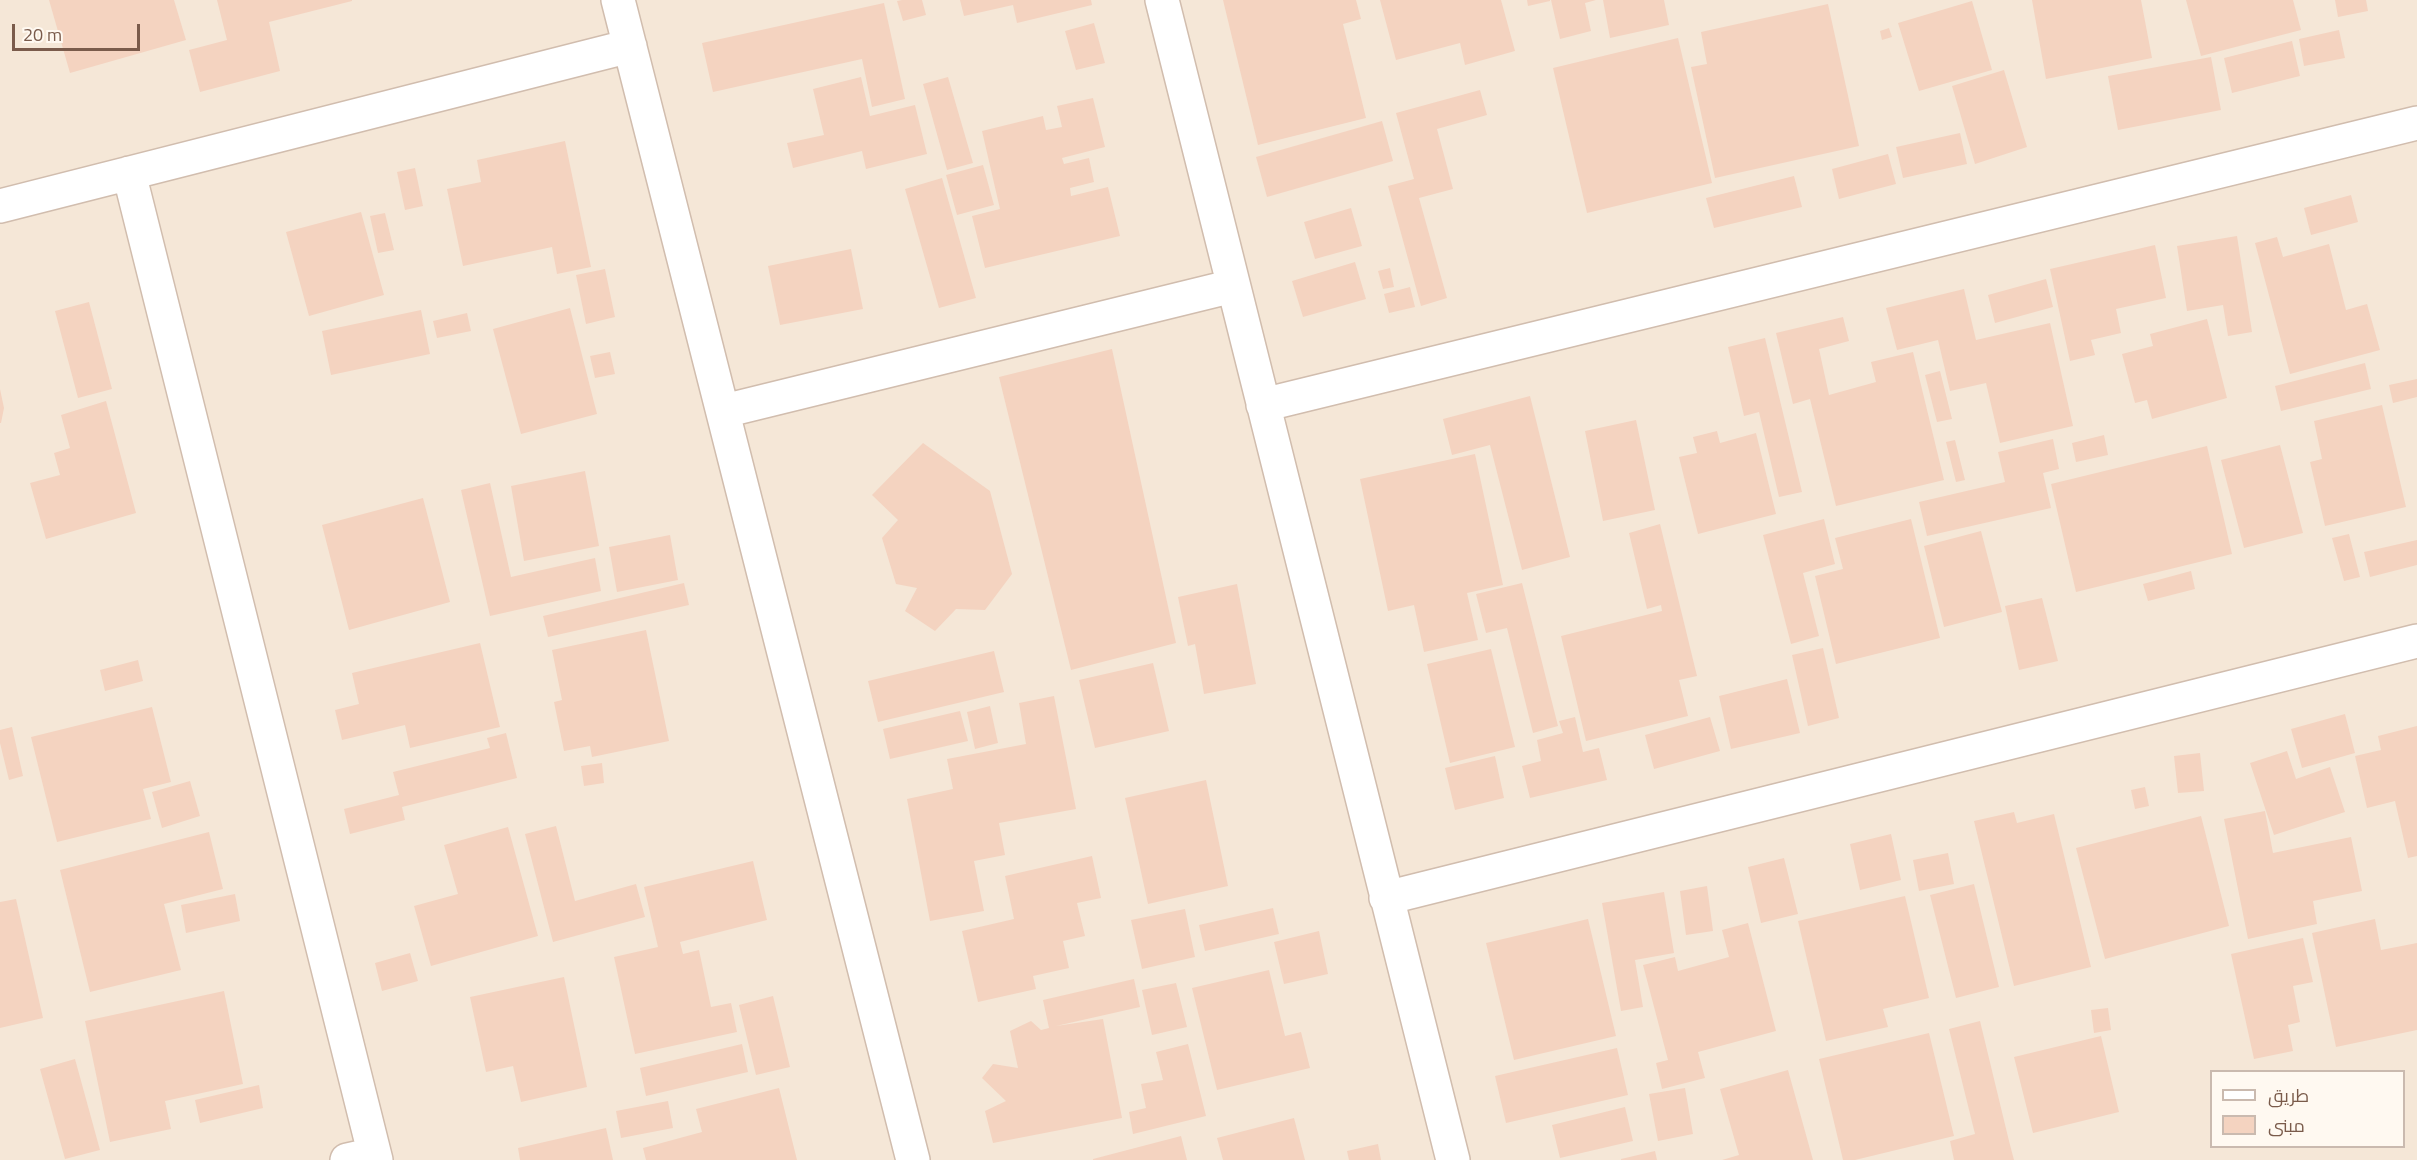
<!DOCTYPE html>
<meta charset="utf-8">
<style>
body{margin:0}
#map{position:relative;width:2417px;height:1160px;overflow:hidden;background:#fdf5ea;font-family:"Titillium Web",Cairo,sans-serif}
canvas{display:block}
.legend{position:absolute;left:2210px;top:1070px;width:195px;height:78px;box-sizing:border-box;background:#fff9f1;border:2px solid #cabaaf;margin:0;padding:8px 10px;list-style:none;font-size:18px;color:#7a5b4b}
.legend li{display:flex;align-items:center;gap:12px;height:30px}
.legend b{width:30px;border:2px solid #cabaaf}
.scale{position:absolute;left:12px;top:24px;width:128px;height:27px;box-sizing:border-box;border:3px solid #7a5b4b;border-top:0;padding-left:8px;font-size:18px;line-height:21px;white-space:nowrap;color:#7a5b4b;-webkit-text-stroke:4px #fff9f1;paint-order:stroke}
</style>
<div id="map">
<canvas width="2417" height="1160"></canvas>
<ul class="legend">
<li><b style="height:8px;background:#fff"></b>طريق</li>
<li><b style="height:16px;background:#f4d3c0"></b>مبنى</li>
</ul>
<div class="scale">20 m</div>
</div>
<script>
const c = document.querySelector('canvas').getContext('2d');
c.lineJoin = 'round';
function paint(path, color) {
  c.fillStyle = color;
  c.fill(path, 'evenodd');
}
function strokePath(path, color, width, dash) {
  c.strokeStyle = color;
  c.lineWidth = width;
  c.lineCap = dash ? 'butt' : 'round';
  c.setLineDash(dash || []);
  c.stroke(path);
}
paint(new Path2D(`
 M0 0H2417V1160H0ZM2212 1072H2404V1146H2212Z`), '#f5e7d7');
paint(new Path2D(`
 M49 0H174L186 40 70 73Z
 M217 0H352V1L269 22 280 71 200 92 189 50 227 40Z
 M902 0H922L926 15 903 21 897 1Z
 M960 0H1091L1092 5 1017 23 1013 5 964 16Z
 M1223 0H1356L1361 19 1343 24 1366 118 1258 145Z
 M1380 0H1501L1515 51 1465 65 1460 43 1396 60Z
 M1527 0H1550V1L1528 6Z
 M1551 0H1596L1585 3 1591 31 1560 39Z
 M1603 0H1664L1669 25 1610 38Z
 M2032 0H2141L2152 58 2046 79Z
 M2186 0H2293L2301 30 2201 56Z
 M2335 0H2366L2368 11 2338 17Z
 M1972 1 1992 70 1919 91 1898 23Z
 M884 3 905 99 872 107 862 59 713 92 702 43Z
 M1828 4 1859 146 1715 178 1691 67 1707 64 1701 32Z
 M1094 23 1105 63 1076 70 1065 31Z
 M1889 28 1892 37 1882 40 1880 31Z
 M2339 30 2345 58 2304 66 2299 39Z
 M1678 38 1712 183 1587 213 1553 68Z
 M2292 41 2300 76 2232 93 2224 58Z
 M2211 57 2221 110 2118 130 2108 76Z
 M2004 70 2027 147 1975 164 1952 86Z
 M861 77 870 116 915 105 927 154 866 169 862 151 793 168 787 143 824 135 813 89Z
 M948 77 973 163 947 170 923 84Z
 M1480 90 1487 115 1437 129 1453 189 1419 198 1447 298 1421 306 1388 186 1414 179 1396 113Z
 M1093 98 1105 147 1062 158 1064 164 1089 158 1094 182 1070 188 1071 196 1108 187 1120 236 985 268 972 216 1000 209 982 131 1043 116 1046 130 1062 127 1057 106Z
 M1382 121 1393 161 1267 197 1256 157Z
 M1960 133 1967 164 1903 178 1896 147Z
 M565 141 591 267 557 274 552 247 463 266 447 189 481 182 477 160Z
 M1888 154 1896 184 1839 199 1832 169Z
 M983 165 994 205 957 215 946 175Z
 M415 168 423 206 405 210 397 172Z
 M1794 176 1802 207 1714 228 1706 198Z
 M942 178 976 298 939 308 905 189Z
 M2351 195 2358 222 2311 235 2304 208Z
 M1351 208 1362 246 1315 259 1304 222Z
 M361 212 384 295 309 316 286 232Z
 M385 213 394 250 378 253 370 216Z
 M2237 236 2252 332 2228 336 2223 305 2187 311 2177 246Z
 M2277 237 2283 257 2329 244 2346 310 2367 304 2380 350 2290 374 2255 243Z
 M2155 245 2166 298 2116 309 2121 333 2091 340 2095 355 2070 361 2050 269Z
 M851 249 863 309 780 325 768 266Z
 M1355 262 1366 299 1303 317 1292 281Z
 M1390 268 1394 287 1383 289 1378 271Z
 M605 269 615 317 586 324 576 275Z
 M2046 279 2053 307 1995 323 1988 295Z
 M1410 287 1415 307 1389 313 1384 294Z
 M1964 289 1976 340 2050 323 2073 426 2000 443 1986 383 1950 391 1938 340 1897 350 1886 308Z
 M89 302 112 389 78 398 55 311Z
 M570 308 597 414 521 434 493 329Z
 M421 310 430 354 331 375 322 331Z
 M467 313 471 331 437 338 433 321Z
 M1843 317 1849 341 1819 349 1829 395 1876 382 1871 362 1913 352 1944 480 1836 506 1810 399 1793 404 1776 333Z
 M2207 319 2227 398 2152 419 2147 400 2135 403 2122 354 2153 346 2150 334Z
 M1765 338 1802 492 1779 497 1759 412 1744 416 1728 347Z
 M1112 349 1176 643 1071 670 999 377Z
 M610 352 615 374 595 378 590 356Z
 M2365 363 2371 389 2281 411 2275 386Z
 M1940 371 1952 419 1937 422 1925 375Z
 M2417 379V397L2393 403 2389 385Z
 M0 389 4 408 1 423H0Z
 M1530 396 1570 557 1522 570 1490 445 1452 455 1443 419Z
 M106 401 136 513 46 539 30 483 60 475 54 453 70 448 61 415Z
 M2382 405 2406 507 2325 526 2310 462 2322 459 2314 421Z
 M1636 420 1655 510 1603 521 1585 431Z
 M1717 431 1720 443 1756 433 1776 514 1698 534 1679 457 1697 453 1693 437Z
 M2104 435 2108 455 2076 462 2072 443Z
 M2053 439 2059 469 2043 473 2051 508 1927 536 1919 502 2005 482 1998 452Z
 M1955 440 1965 480 1956 482 1946 442Z
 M923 443 990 491 1012 574 985 610 956 609 935 631 905 611 917 588 896 584 882 538 898 520 872 495Z
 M2280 445 2303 533 2244 548 2221 460Z
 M2207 446 2232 554 2076 592 2051 484Z
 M1475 454 1503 585 1467 593 1478 640 1424 652 1414 605 1388 611 1360 479Z
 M585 471 599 546 524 561 511 486Z
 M490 483 511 577 595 558 601 591 490 616 461 490Z
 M423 498 450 602 349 630 322 525Z
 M1824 519 1835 564 1803 573 1819 636 1791 644 1763 535Z
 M1911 519 1940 638 1836 664 1815 576 1843 569 1835 538Z
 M1660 524 1697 676 1679 680 1688 716 1586 741 1561 636 1662 611 1661 605 1647 609 1629 533Z
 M1981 531 2002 612 1944 627 1924 546Z
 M2349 534 2360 577 2344 581 2332 538Z
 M670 535 678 580 617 592 609 547Z
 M2417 540V565L2370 577 2364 552Z
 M2191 571 2195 589 2148 601 2143 584Z
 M684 583 689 605 548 637 543 616Z
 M1522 583 1558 726 1533 733 1507 628 1486 633 1476 594Z
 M1237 584 1256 684 1204 694 1195 644 1188 646 1178 597Z
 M2042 598 2058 661 2019 670 2005 606Z
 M646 630 669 741 592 757 590 746 564 751 554 702 562 700 552 650Z
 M480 643 500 727 410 748 405 725 342 740 335 710 359 704 352 673Z
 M1823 648 1839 718 1808 726 1792 655Z
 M1491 649 1515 747 1450 763 1427 664Z
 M994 651 1004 692 878 722 868 681Z
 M138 660 143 681 105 691 100 670Z
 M1153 663 1169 731 1095 748 1079 680Z
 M1787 679 1800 733 1731 749 1719 696Z
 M1054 696 1076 809 999 823 1005 855 974 861 984 911 930 921 907 799 953 789 947 759 1026 744 1019 703Z
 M990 706 998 743 975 749 967 712Z
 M152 707 171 782 143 789 151 819 57 842 31 737Z
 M960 711 968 741 890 759 883 729Z
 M2345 714 2355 753 2302 768 2291 729Z
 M1575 717 1583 752 1599 748 1607 780 1530 798 1522 766 1541 761 1537 740 1563 733 1559 721Z
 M1710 717 1720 751 1654 769 1645 735Z
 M2417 726V856L2408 858 2395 801 2367 808 2355 756 2381 750 2378 736Z
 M12 727 23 776 9 780 0 743V730Z
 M506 733 517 778 402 807 405 820 350 834 344 809 399 795 393 772 490 748 487 738Z
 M2287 751 2296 779 2330 767 2345 812 2274 835 2250 763Z
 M2200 753 2204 791 2178 793 2174 756Z
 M1495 756 1504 798 1455 810 1445 768Z
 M602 763 604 783 584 786 581 766Z
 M1206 780 1228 886 1148 904 1125 798Z
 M190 781 200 816 162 828 152 792Z
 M2145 787 2149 806 2135 809 2131 790Z
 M2265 811 2273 853 2351 837 2362 891 2313 901 2317 924 2248 939 2224 819Z
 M2014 812 2017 823 2054 814 2091 967 2014 986 1974 821Z
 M2201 816 2229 926 2105 959 2076 848Z
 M556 826 575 901 636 884 645 917 553 942 525 834Z
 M508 827 538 936 431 966 414 906 458 894 444 845Z
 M209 832 223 889 164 904 181 970 90 992 60 870Z
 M1891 834 1901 880 1860 890 1850 844Z
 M1948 853 1954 884 1919 891 1913 860Z
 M1092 856 1101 898 1077 903 1085 936 1063 941 1069 968 1033 976 1036 989 978 1002 962 931 1014 919 1005 876Z
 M1784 858 1798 914 1761 923 1748 867Z
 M753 861 767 920 680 942 683 954 699 950 711 1007 731 1003 737 1032 635 1054 614 957 658 947 644 887Z
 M1974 884 1999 987 1956 998 1930 895Z
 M1707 886 1713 931 1686 935 1680 891Z
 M1664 892 1674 953 1635 960 1643 1007 1621 1011 1602 903Z
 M235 894 240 921 186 933 181 905Z
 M1905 896 1929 998 1883 1009 1888 1027 1826 1041 1798 921Z
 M16 899 43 1018 0 1028V902Z
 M1273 908 1279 934 1205 951 1199 925Z
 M1185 909 1195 957 1142 969 1131 920Z
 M1588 919 1616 1036 1514 1060 1486 943Z
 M2375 919 2381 950 2417 943V1030L2336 1047 2312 933Z
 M1748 923 1776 1031 1698 1052 1705 1078 1662 1089 1656 1063 1668 1060 1643 965 1675 957 1678 971 1729 957 1722 930Z
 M1319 931 1328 974 1284 984 1274 942Z
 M2303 938 2313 982 2293 986 2300 1022 2288 1025 2293 1051 2254 1059 2231 954Z
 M410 953 418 981 382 991 375 963Z
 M1269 970 1285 1036 1301 1032 1310 1068 1217 1090 1192 988Z
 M564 977 587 1087 521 1102 513 1066 486 1072 470 997Z
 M1134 979 1140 1007 1056 1026 1103 1019 1122 1118 993 1143 985 1111 1006 1101 982 1078 993 1064 1018 1068 1010 1031 1031 1021 1041 1030 1049 1028 1043 1000Z
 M1176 983 1187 1027 1152 1035 1142 990Z
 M224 991 243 1084 165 1101 171 1129 110 1142 85 1021Z
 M773 996 790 1067 756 1075 739 1005Z
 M2108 1008 2111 1030 2094 1033 2091 1010Z
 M1980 1021 2009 1141 2014 1160H1954L1950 1141 1975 1134 1949 1029Z
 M1929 1033 1954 1136 1855 1160H1843L1819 1059Z
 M2101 1036 2119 1112 2033 1133 2014 1057Z
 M742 1044 748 1072 646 1096 640 1068Z
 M1188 1044 1206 1116 1133 1134 1129 1112 1146 1108 1141 1084 1163 1080 1156 1052Z
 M1617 1048 1628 1095 1506 1123 1495 1076Z
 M75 1059 100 1150 65 1159 40 1069Z
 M1788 1070 1813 1160H1722L1739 1155 1720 1089Z
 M259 1085 263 1108 200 1123 195 1100Z
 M779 1088 797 1160H646L643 1148 702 1132 696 1109Z
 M1685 1088 1693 1134 1658 1141 1649 1094Z
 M668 1101 673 1128 621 1138 616 1111Z
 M1625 1107 1633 1141 1560 1158 1552 1125Z
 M1294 1118 1305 1160H1223L1217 1138Z
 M606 1128 613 1160H520L518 1148Z
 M1181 1136 1187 1160H1093V1159Z
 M1378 1144 1381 1160H1349L1347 1151Z
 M1655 1151 1657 1160H1621V1159Z`), '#f4d3c0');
const minor = new Path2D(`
 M618 0 913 1160
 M1162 0 1453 1160
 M129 173 376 1160
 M0 206 630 46
 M1263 405 2417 123
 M724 411 1233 286
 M1386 898 2417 641
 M347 1160 374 1154`);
strokePath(minor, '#d1bdae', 36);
strokePath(minor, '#fff', 33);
</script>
